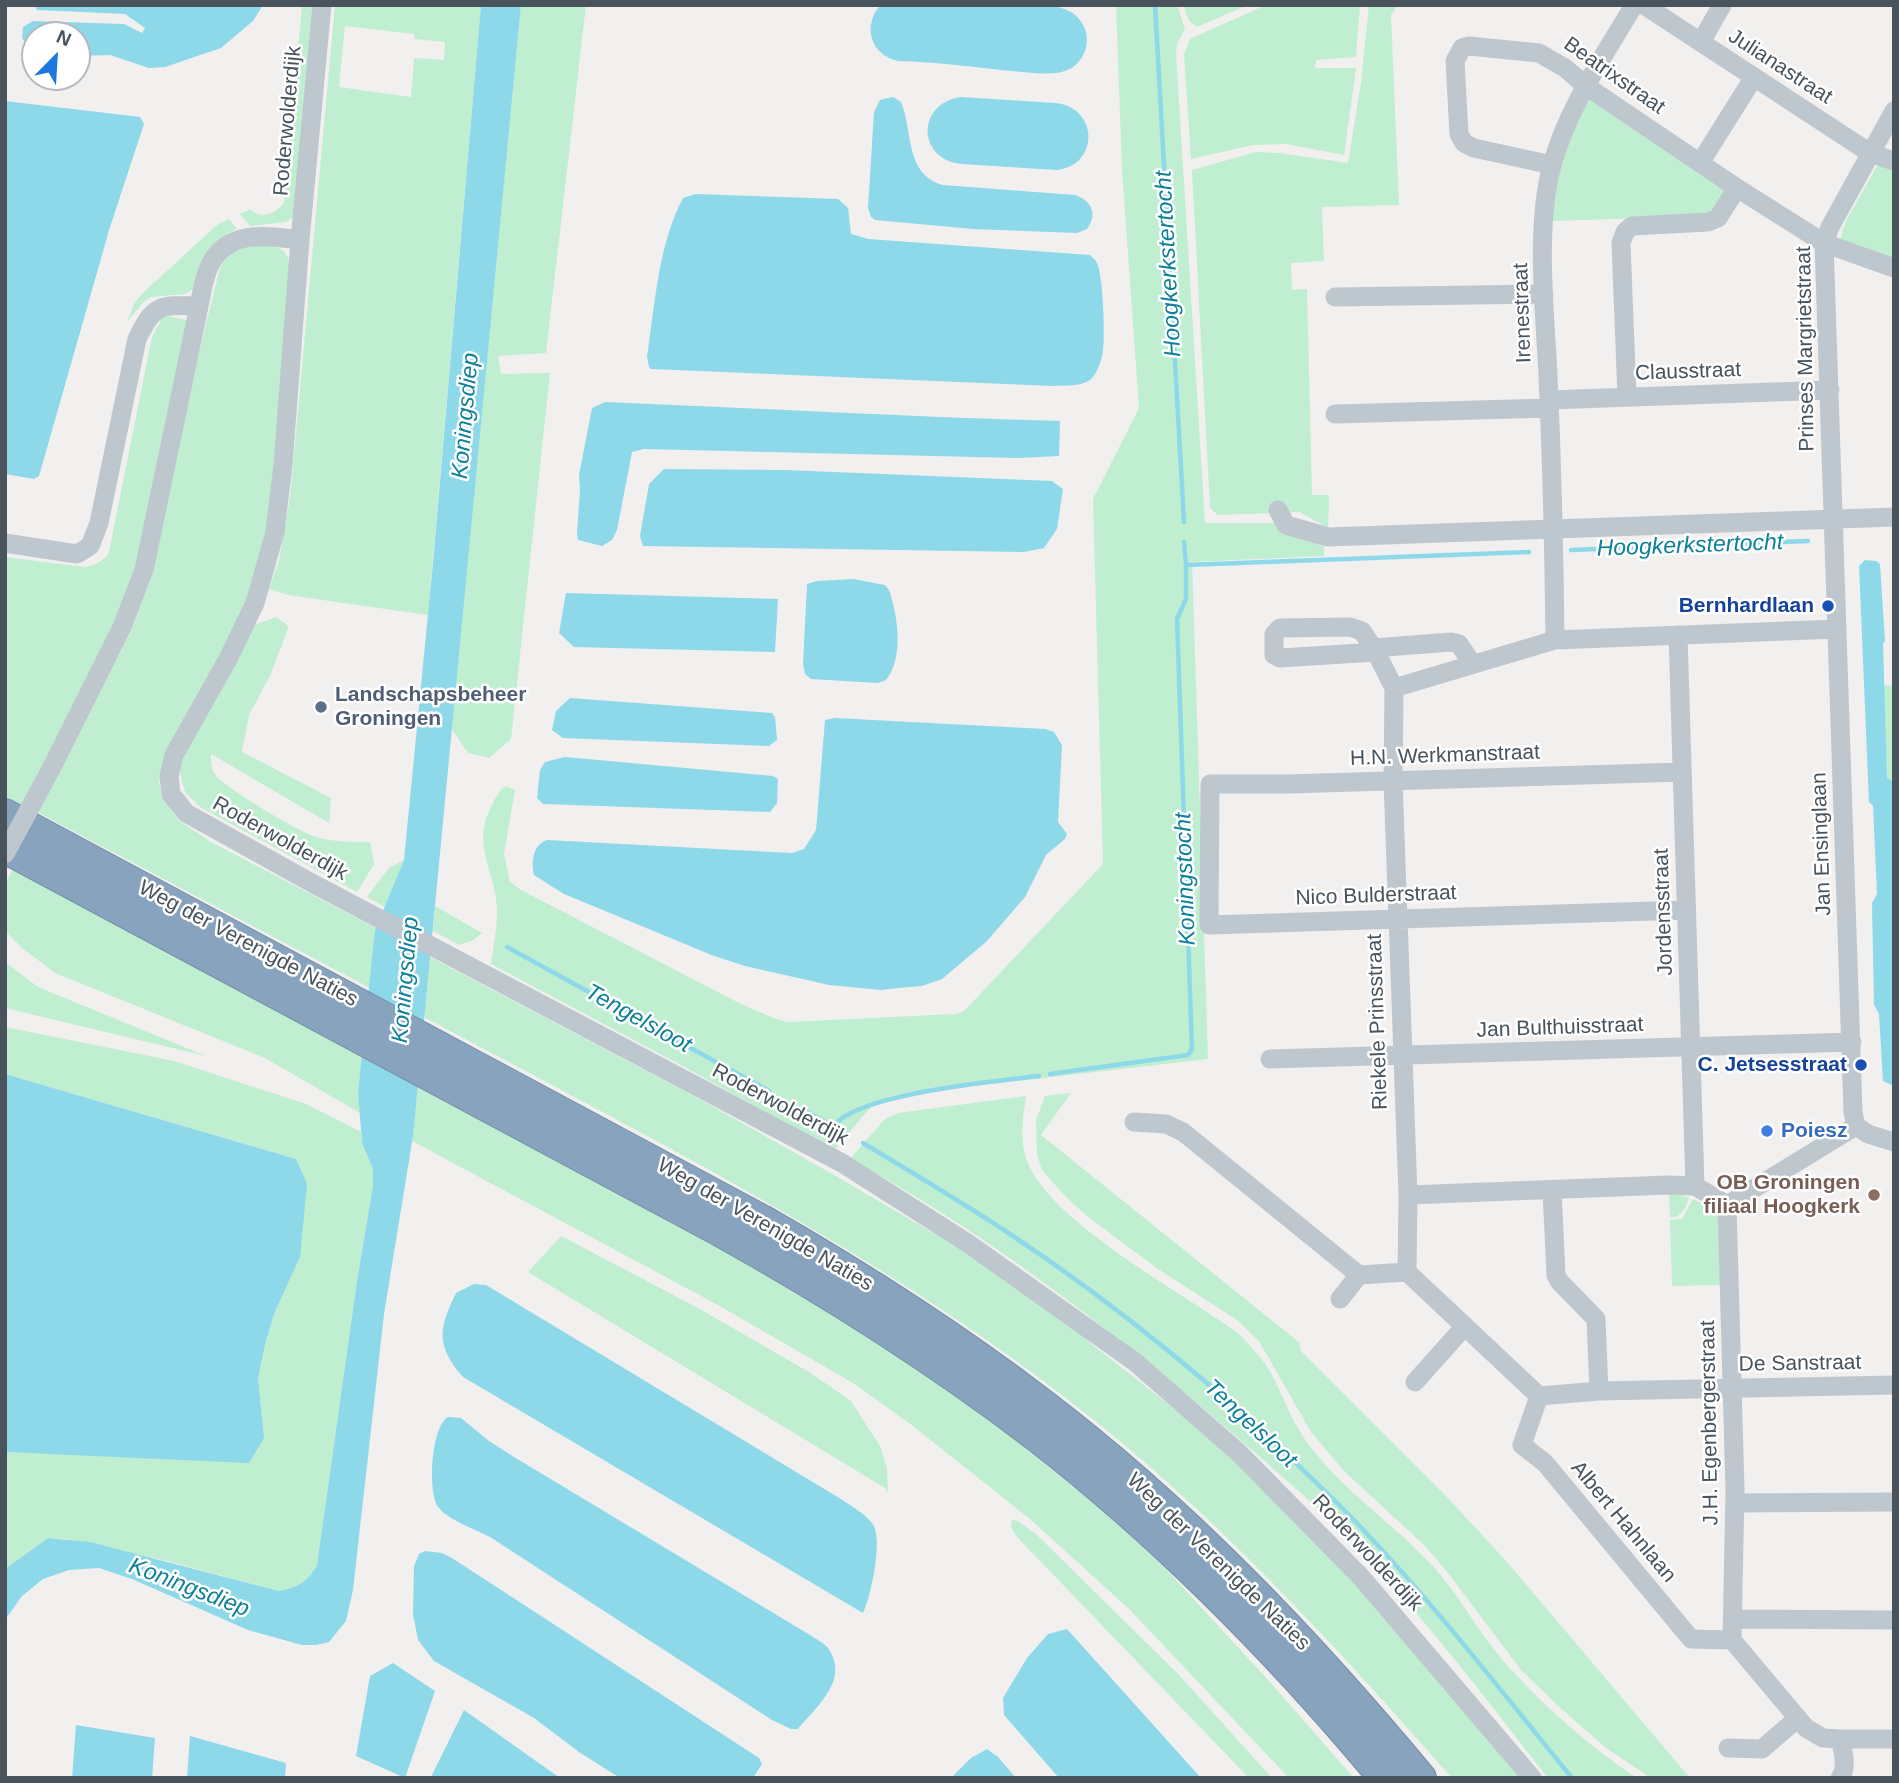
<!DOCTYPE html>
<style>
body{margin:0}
#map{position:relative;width:1899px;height:1783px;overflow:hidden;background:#f2efef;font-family:Arial,sans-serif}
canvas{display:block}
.frame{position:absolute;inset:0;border:7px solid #48535c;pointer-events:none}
.north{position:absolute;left:21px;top:21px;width:70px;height:70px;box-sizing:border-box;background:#fff;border:2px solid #b6babe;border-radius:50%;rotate:24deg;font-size:19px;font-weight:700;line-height:28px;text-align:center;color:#48535c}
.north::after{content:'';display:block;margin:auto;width:24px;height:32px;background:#1d76de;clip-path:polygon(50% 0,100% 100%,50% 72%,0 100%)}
</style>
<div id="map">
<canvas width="1899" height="1783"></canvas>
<div class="frame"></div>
<div class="north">N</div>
</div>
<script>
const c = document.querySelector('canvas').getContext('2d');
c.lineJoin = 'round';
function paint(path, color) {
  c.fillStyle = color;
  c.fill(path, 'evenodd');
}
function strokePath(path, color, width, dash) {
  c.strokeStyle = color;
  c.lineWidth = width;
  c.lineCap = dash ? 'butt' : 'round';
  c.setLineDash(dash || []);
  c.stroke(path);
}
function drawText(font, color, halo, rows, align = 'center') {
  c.font = font + ' Arial,sans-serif';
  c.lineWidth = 5;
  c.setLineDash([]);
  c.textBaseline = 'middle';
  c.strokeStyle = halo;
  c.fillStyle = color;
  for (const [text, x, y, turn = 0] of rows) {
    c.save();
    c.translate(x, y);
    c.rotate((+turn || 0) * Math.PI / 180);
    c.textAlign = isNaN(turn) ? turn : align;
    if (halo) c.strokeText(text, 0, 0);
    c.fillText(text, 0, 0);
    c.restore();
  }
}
paint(new Path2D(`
 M302 5H318L300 213 286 222 250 226 240 214 250 209C261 220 275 214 284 203Z
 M335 5H481L428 615 288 595 269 589 279 560 290 498ZM345 26 414 34 415 39 445 42 444 60 414 58 411 97 339 87Z
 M521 5H586L546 353 498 356 501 374 550 373 511 739 489 758 468 753 451 728Z
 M1116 5H1177L1185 29 1177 44 1176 53 1205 523H1276L1298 525 1321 546H1324V556L1192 562 1208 1059 895 1095 871 1107 834 1150 679 1064 491 964C493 946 498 927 497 909 496 872 471 845 491 807 495 799 498 791 506 786L515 790 504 854 510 882 521 890 739 1003 773 1018 788 1022 956 1014 964 1011 1103 864 1093 499 1139 408 1122 169Z
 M1183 5H1248L1197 27 1189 21Z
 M1266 5H1360L1356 57 1316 60 1315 68H1356L1344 155 1286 144 1253 145 1191 159 1184 54 1190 39Z
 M1369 5H1398L1391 15 1399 205 1322 207 1324 261 1291 263 1292 290 1307 289 1312 495H1329L1328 528 1300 512 1218 515 1210 508 1192 170 1256 152 1279 153 1348 163 1361 83Z
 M1590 98 1729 189 1712 216 1551 221C1551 177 1570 136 1590 98Z
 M1880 161 1894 165V263L1839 243 1846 221Z
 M229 219 237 229 226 234 217 243 197 287 185 294 151 297 144 301 127 322 135 302 145 291 217 225Z
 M267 241 285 252 294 270 268 531 244 607 161 773 159 782 162 797 178 820 211 842 376 928 370 988 37 812 130 633 150 582 199 352 220 268C232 245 243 246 267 241Z
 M167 316 191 321 143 542 125 604 23 805 5 796V557L85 567C95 565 104 562 109 552L152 337 162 318Z
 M276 617 287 625 288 629 270 676 249 715 242 752 331 798 329 823 211 754C211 762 211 772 218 778 233 792 297 831 316 837 334 842 352 842 370 842L374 864 357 892 200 807 185 792 179 769 190 742 254 625Z
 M1883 685 1894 686V782L1887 779Z
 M404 860 385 907 367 897 389 868Z
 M12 870 362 1055 358 1092 360 1113 265 1058 55 973 22 948 5 931V885Z
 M435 906 482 933 473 940 459 945 433 931Z
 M430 957 694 1096 827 1171 959 1248 1069 1323 1093 1345 1216 1442 1326 1550 1520 1778H1452C1345 1657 1236 1536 1110 1433 903 1263 659 1143 424 1017Z
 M5 962 38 987 206 1056 5 1008Z
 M5 1027 174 1061 306 1104 361 1132 362 1143 373 1169V1186L357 1281 317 1565C307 1583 298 1587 279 1591L167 1561 67 1539 48 1538 5 1569V1452L249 1462 261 1407 258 1378 265 1345 274 1314 300 1257 296 1159 5 1074Z
 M418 1085 791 1288 902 1358 994 1423 1097 1506 1162 1565 1270 1682 1354 1778H1289L1129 1609 1030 1519 909 1423 853 1383 718 1305 412 1141Z
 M1071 1093 1041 1135 1300 1343V1350L1448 1498 1507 1562 1690 1778H1651L1606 1748 1556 1704 1521 1670 1445 1569 1423 1544 1344 1471 1311 1432 1259 1341 1237 1320 1158 1269 1088 1217 1064 1195 1042 1170 1037 1155 1036 1120 1045 1096Z
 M1026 1096C1023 1117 1019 1140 1027 1161 1050 1222 1183 1293 1238 1333 1251 1347 1266 1361 1274 1379 1286 1403 1295 1428 1312 1449 1347 1493 1393 1524 1431 1564 1458 1593 1476 1629 1501 1658 1540 1703 1587 1745 1637 1778H1548C1482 1694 1417 1607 1341 1531 1300 1490 1255 1453 1211 1415 1099 1320 980 1229 850 1159L885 1119 898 1113Z
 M1669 1194H1679L1689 1198 1684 1210 1677 1217H1670Z
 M1693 1199 1722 1214 1723 1285 1672 1286 1670 1220 1682 1219Z
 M561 1236 698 1308 809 1372 851 1401 880 1446 887 1468 888 1493 885 1488 528 1272Z
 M1012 1520 1018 1521 1036 1534 1180 1676 1272 1778H1249L1016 1536 1011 1527Z`), '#bfeed0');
paint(new Path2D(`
 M34 5H263L253 21 221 48 165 67 149 68 110 55 77 56V35H35V57L22 38 23 27 33 21 124 24 142 33 145 28 125 14 37 10Z
 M481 5H521L413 1136 384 1314 353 1590 346 1621 329 1642 316 1645H302L248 1630 132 1579 99 1568 69 1570 43 1579 22 1596 5 1620V1569L48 1538 90 1542 279 1591C298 1587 307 1583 317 1565L357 1281 373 1186V1169L362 1143 358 1092 375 930 404 860 433 563Z
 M880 5H1050C1063 8 1075 11 1082 23 1093 40 1085 64 1065 71 1049 76 1028 72 1011 71 974 67 936 62 898 61 871 55 862 27 880 5Z
 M893 97 901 102C913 131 905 175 943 185L1075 195C1092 201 1098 214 1087 229L1077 233 973 229 875 220 871 217 868 208 874 112 880 100Z
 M961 97 1055 103C1099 107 1100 166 1056 170L962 164C917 160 916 103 961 97Z
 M5 101 140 117 144 124 110 227 39 476 34 479 5 474Z
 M696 194 838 199 848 208 851 234 868 239 1090 255C1093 258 1095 259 1097 263 1103 275 1105 335 1103 350 1102 359 1097 375 1090 380 1080 387 1064 385 1053 386L651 369 649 367 647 357C655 305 658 245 683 198Z
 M605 402C756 408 908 417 1060 421L1059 456 1017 458 644 449 632 452 617 530 612 540 602 546 578 540 577 534 580 490 579 475 592 408Z
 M664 469 785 470 1052 481 1063 489 1057 529 1044 548 1024 552 643 546 640 536 649 484Z
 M1865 560 1876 561 1880 564 1885 642 1883 643 1887 778 1894 782V1086L1883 1081 1879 1014 1874 1005 1872 903 1877 894 1873 806 1869 802 1859 566Z
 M853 579 885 585 889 590C898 616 904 658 886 680L878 683 811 679 805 674 803 664 807 584 817 581Z
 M566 593 778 599 775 652 574 647 559 633Z
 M570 698 772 713 775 717 777 740 769 746 563 738 552 730 556 711Z
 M835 718 1045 729 1054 732 1062 745 1058 822 1067 834 1065 839 1046 855 1025 897 987 941 942 979 922 986 898 988 881 990 829 985 745 966 714 956 564 894 534 875C531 861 533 845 547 840L792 853 804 849 816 830 825 720Z
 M565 757 773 776 778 779 777 803 770 812 543 804 537 798 540 770 545 762Z
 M5 1074 296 1159 307 1184 300 1257 274 1314 265 1345 258 1378 264 1438 249 1463 5 1452Z
 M474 1284 486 1285 841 1499C851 1506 864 1513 872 1523 884 1538 871 1596 863 1613L463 1377C435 1345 439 1328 456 1293Z
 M448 1417 461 1418 489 1441 514 1457 810 1635C816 1639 824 1643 828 1648 850 1680 817 1706 798 1729H791L772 1720 490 1537C477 1530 448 1520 439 1508 427 1494 431 1426 448 1417Z
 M425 1551 442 1553 452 1558 759 1758 762 1764 753 1778H620L579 1752 534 1718 434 1661 418 1640 413 1614 414 1566 419 1554Z
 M1067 1629 1201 1778H1059L1004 1715 1003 1698 1027 1658 1048 1634Z
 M393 1663 435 1691 405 1778 356 1756 370 1676Z
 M464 1710 560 1778 431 1777Z
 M76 1725 155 1738 152 1778H72Z
 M190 1736 286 1763 285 1778H187Z
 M987 1749 998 1757 1016 1778H951L971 1758Z`), '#8dd9ea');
strokePath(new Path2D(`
 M1155 5 1184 522
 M1184 542 1186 565 1529 552
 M1571 550 1808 541
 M507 947 769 1091
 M1050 1074 1188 1055 1192 1049 1177 619 1186 599V565
 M805 1111 847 1134
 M834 1126C856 1094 997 1081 1039 1076
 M863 1143C911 1172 960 1201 1007 1232 1122 1308 1229 1397 1327 1493 1416 1580 1493 1681 1572 1778`), '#8dd9ea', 4.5);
const highway = new Path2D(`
 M5 814 762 1220C858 1275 952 1335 1041 1403 1183 1511 1307 1641 1421 1778
 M5 848 716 1229C828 1291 935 1359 1036 1436 1165 1536 1280 1653 1384 1778`);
strokePath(highway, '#738ea9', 32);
strokePath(new Path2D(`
 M322 5 300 240 283 465 275 532 255 603 228 659 174 755 169 776 171 794 186 813 310 882 842 1163 969 1244 1135 1362 1239 1453 1361 1577 1532 1778
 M1644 5 1870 153 1894 161
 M1701 42 1722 5
 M1894 111 1830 227 1824 243 1853 1112 1856 1126 1868 1134 1894 1142
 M1700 163 1754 77
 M1552 165 1474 148 1464 143 1459 134 1455 61 1462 48 1469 46 1539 53 1565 68 1586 86 1737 188 1824 243 1894 268
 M1335 297 1544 294
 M1627 397 1621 243 1625 232 1632 226 1708 222 1718 218 1737 188
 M1549 400 1830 390
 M1335 414 1549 408
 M1278 510 1286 525 1328 537 1894 517
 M5 543 77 554 90 546 99 523 137 339C154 303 161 305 199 306
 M1678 635 1695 1186
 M1555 640C1554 552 1552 464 1548 376 1545 310 1535 228 1552 165 1568 107 1604 56 1634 5
 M1373 648 1451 642 1459 644 1472 663
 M1376 652 1362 631 1350 627 1280 628 1274 634V655L1280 658 1376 652 1394 688 1393 780 1408 1195 1407 1272
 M1394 688 1555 640 1837 629
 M51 769 122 627 144 570 199 306C202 292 204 275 211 263 230 229 267 236 300 240
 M1682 772 1288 784H1210L1209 925 1686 910
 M1270 1059 1852 1042
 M1134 1122 1166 1124 1183 1132 1359 1275 1340 1299
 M1552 1190 1556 1275 1559 1281 1596 1319 1599 1391
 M1408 1195 1668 1185 1695 1186 1727 1205 1856 1126
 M1727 1205 1735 1490 1732 1640
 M1359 1275 1407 1272 1539 1396 1522 1445 1545 1463 1691 1639 1732 1640 1806 1728 1823 1738 1840 1739C1843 1751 1848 1767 1840 1778
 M1415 1382 1465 1326
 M1539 1396 1599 1391 1894 1385
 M1735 1503 1894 1502
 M1733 1619 1894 1620
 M1840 1739H1894
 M1728 1748 1762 1749 1798 1718`), '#bec7ce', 19);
strokePath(highway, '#88a3bd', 30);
strokePath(new Path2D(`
 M5 854 51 769`), '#bec7ce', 19);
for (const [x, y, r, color] of [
 [1828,606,7,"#1a4fb4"],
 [321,707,7,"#5c6f8a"],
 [1861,1065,7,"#1a4fb4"],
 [1767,1131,7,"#3f7fe0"],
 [1874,1195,7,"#8d6e63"]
]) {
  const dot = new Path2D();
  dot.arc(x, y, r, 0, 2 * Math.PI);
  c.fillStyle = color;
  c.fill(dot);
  strokePath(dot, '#fff', 2.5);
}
drawText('21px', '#48535c', '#fff', [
 ["Julianastraat",1780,67,33],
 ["Beatrixstraat",1614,76,35],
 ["Roderwolderdijk",288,121,-85],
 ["Irenestraat",1523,313,-92],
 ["Prinses Margrietstraat",1806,349,-91],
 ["Clausstraat",1688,372,-2],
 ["H.N. Werkmanstraat",1445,756,-2],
 ["Roderwolderdijk",280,839,29],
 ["Jan Ensinglaan",1822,844,-92],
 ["Nico Bulderstraat",1376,896,-2],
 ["Jordensstraat",1664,912,-92],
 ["Weg der Verenigde Naties",248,944,28],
 ["Riekele Prinsstraat",1378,1022,-92],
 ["Jan Bulthuisstraat",1560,1028,-2],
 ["Roderwolderdijk",780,1105,28],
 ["Weg der Verenigde Naties",765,1225,30],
 ["De Sanstraat",1800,1364,-1],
 ["J.H. Egenbergerstraat",1710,1423,-91],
 ["Albert Hahnlaan",1623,1522,50],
 ["Roderwolderdijk",1367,1553,47],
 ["Weg der Verenigde Naties",1218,1562,44]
]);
drawText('bold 21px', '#164399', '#fff', [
 ["Bernhardlaan",1814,606],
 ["C. Jetsesstraat",1847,1065]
], 'right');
drawText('bold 21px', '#4e5e75', '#fff', [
 ["Landschapsbeheer",335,695],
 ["Groningen",335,719]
], 'left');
drawText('bold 21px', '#366cbe', '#fff', [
 ["Poiesz",1781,1131]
], 'left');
drawText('bold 21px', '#785e54', '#fff', [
 ["OB Groningen",1860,1183],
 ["filiaal Hoogkerk",1860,1207]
], 'right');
drawText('italic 23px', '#0f8099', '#fff', [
 ["Hoogkerkstertocht",1169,264,-93],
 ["Koningsdiep",466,416,-85],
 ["Hoogkerkstertocht",1690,546,-2],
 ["Koningstocht",1186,879,-92],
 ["Koningsdiep",406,980,-85],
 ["Tengelsloot",638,1019,29],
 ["Tengelsloot",1250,1424,43],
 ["Koningsdiep",189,1588,21]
]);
</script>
